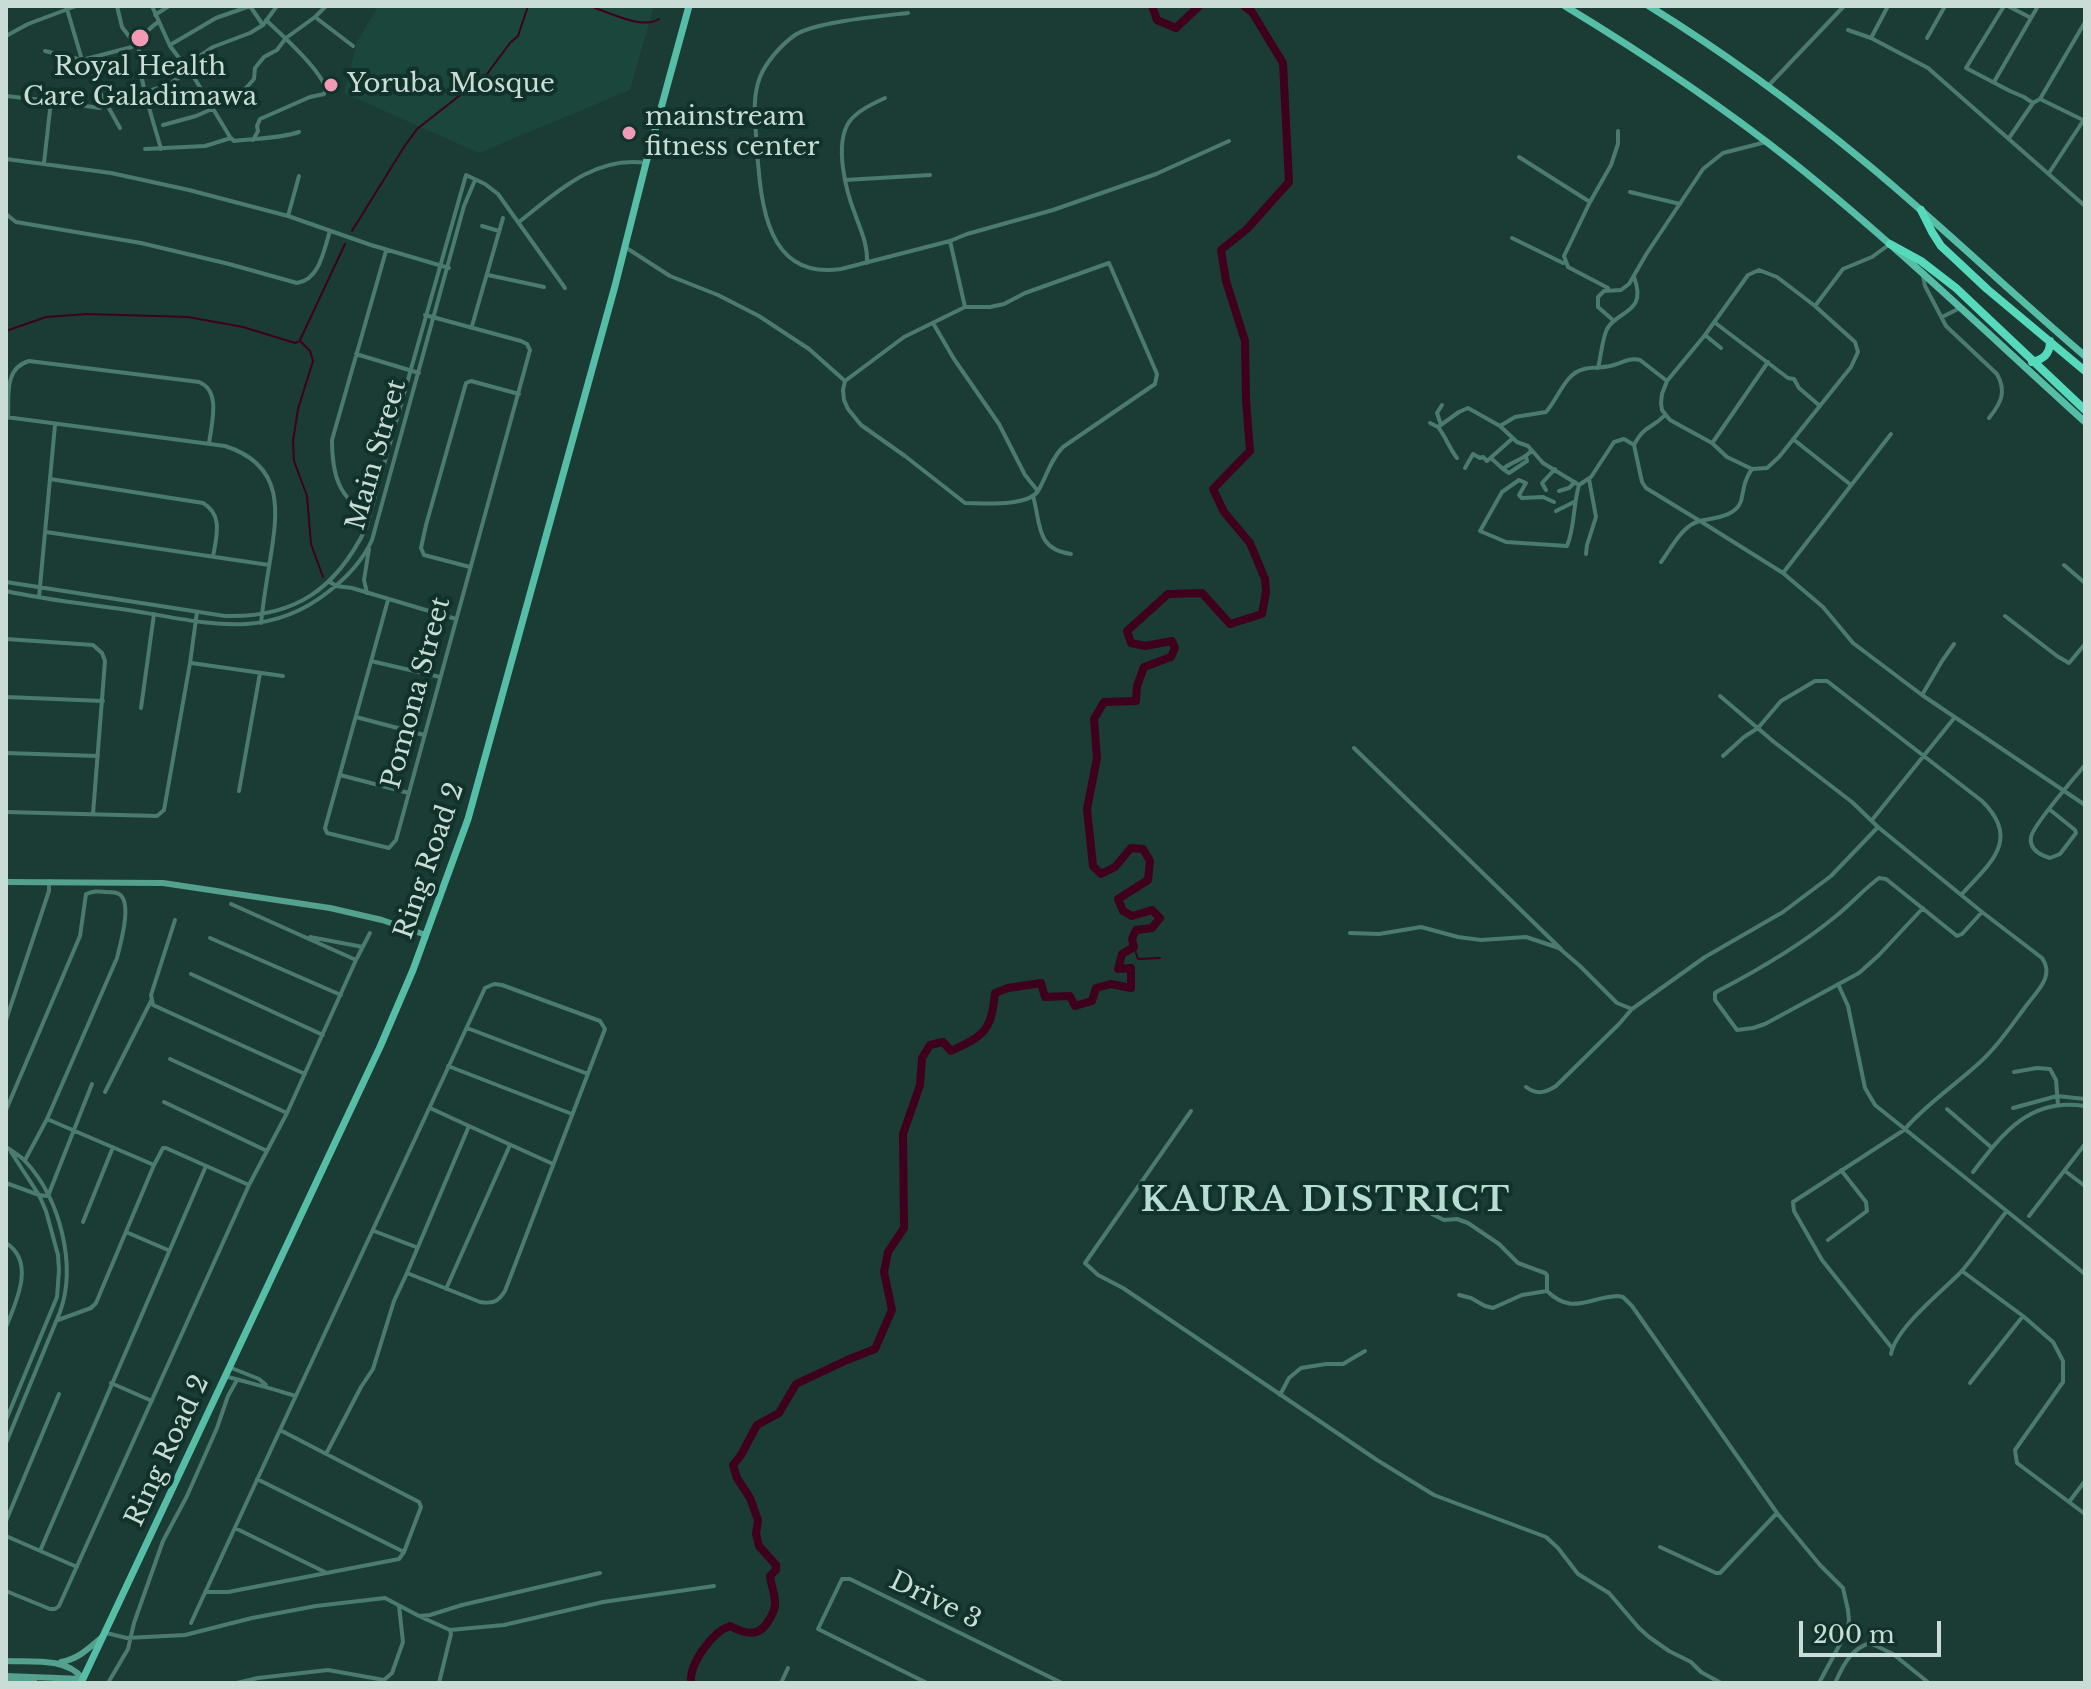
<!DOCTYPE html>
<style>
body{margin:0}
#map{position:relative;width:2091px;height:1689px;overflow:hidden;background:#1b3c34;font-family:"Libre Baskerville",serif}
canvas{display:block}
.frame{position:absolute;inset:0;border:8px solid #cadcd6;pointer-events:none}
.scale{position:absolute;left:1799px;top:1621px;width:142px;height:36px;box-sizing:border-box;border:4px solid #cadcd6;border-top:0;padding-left:10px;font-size:24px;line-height:28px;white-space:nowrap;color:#cadcd6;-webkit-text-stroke:6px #10322a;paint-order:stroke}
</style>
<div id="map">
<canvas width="2091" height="1689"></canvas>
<div class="frame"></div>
<div class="scale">200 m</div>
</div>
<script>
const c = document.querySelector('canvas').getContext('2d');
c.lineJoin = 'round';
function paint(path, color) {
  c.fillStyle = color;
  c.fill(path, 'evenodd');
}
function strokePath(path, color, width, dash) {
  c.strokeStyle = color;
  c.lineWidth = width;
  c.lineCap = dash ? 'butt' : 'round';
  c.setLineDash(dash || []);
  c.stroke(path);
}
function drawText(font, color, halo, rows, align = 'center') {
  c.font = font + ' "Libre Baskerville",serif';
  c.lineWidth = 8;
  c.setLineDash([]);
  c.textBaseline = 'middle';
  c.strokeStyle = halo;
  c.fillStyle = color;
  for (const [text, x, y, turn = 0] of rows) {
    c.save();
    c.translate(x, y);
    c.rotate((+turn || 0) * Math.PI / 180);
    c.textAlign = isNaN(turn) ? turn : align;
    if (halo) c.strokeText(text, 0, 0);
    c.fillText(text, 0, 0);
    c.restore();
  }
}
paint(new Path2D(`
 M378 6H654L630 90 479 153 344 93 357 42Z`), '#1a463c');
strokePath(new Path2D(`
 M590 6C608 12 642 30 659 19
 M352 231 404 147 417 129 487 74 510 43 518 36 528 6
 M6 331 46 317 87 314 188 317 243 327 295 343 300 341 310 351 313 361 298 409 293 441 294 461 307 496 311 544 323 577
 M300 340 345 244
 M1134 947 1138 959 1160 958`), '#3e001d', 2);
strokePath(new Path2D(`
 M1152 6 1157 20 1176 28 1199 6
 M691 1683C689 1664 712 1632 730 1626 745 1634 759 1638 769 1620 772 1615 776 1609 775 1602 775 1594 771 1585 770 1576L776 1570V1565L759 1546 756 1534 758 1520 750 1498 737 1478 733 1465 741 1455 757 1425 779 1413 796 1384 847 1360 875 1349 892 1310 884 1272 888 1252 904 1228 903 1134 920 1085 922 1058 930 1045 943 1042 951 1051C985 1035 991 1031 995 993L1008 988 1041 983 1045 997 1070 996 1075 1006 1092 1001 1096 988 1111 984 1131 988V968L1118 969 1122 954 1134 947 1132 939 1136 930 1152 928 1160 918 1152 910 1132 916 1123 911 1118 899 1148 880 1150 861 1143 849 1131 848 1115 867 1101 874 1093 866 1087 809 1097 758 1094 719 1104 702 1136 701 1137 686 1144 667 1171 657 1175 648 1172 641 1145 646 1131 643 1127 631 1168 594 1202 593 1230 624 1262 614 1266 592 1265 579 1250 543 1224 512 1213 489 1250 451 1246 400 1245 341 1226 281 1221 250 1247 229 1289 182 1283 63 1252 12 1244 6`), '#3e001d', 8);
strokePath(new Path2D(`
 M117 6 122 27 134 43
 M152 6 170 46 195 79 230 137
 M250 6 263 25
 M2004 6 1966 68 2010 91 2024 97 2033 103
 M2008 6 2031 18
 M67 9 82 60 120 128
 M908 13C882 16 814 22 795 35 781 45 766 62 760 77 751 100 756 126 757 150 761 205 767 280 841 269L950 241 967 234 1053 210 1156 174 1229 141
 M155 15 169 6
 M315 17 353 46
 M158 22C151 27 144 33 141 41 132 61 155 126 161 149
 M1848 30 1871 38 1928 68 2085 206
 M6 36 28 24 76 6
 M1871 38 1888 6
 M1927 38 1945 6
 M170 45 216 18 250 6
 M45 51 82 60 132 47 134 44
 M185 66 213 47 250 33 263 25 277 6
 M1994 82 2038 6
 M1769 85 1844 6
 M6 96 51 101 44 163
 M2040 99 2083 120
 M51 101 100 108
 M107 104 168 85 188 71
 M209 105 227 99 246 88 254 79 255 68 264 57 277 50 286 38 315 17 326 6
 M163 125 196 116 212 109
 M2009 138 2033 103 2040 99 2085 22
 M253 140 258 131 257 126 260 119 310 97 324 94 326 89C320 69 282 35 266 20
 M145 149 205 146 231 138 234 141C256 138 278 139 299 132
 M1519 157 1590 202
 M6 159 111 173 189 190 288 216 371 245 449 268
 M2049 173 2085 118
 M845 180 930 175
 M1630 192 1680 204
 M6 214 16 222 141 243 229 264 297 283C320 280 324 249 330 231
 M288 216 299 176
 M519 222C556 193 595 155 646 163
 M482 226 499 231
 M1512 238 1563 263
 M950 241 965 307
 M625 247 670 276 718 295 759 316 809 349 845 381
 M867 263C868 245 861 231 855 214 846 191 834 145 849 122 857 111 872 104 885 98
 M1109 263 1157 374 1155 384 1063 447C1050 460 1047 476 1038 491 1027 507 983 503 965 503L905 456 861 425 848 409 844 400 843 390 845 381 904 337 965 307H990L1004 304 1025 293Z
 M488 275 544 287
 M1923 276 1925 286 1946 326 1997 374C2007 392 2001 403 1989 418
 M1608 288 1568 267 1564 256 1590 202 1611 165 1618 144V131
 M1815 306 1843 269 1872 257 1890 244
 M1942 317 1960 308
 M1614 321 1598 307V297L1604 291 1621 290 1629 284 1647 253 1703 169 1723 153 1766 142
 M1714 322 1788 378 1794 379 1799 388 1820 406
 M933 323 954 359 999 424 1025 475 1037 490
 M472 326 503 218
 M1705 335 1721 348
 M356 354 419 373
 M1598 368C1601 356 1602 340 1607 329 1617 310 1648 314 1634 277
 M6 417 225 446C288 466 277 516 269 567 266 585 263 604 261 623
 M8 418C9 396 4 368 29 361L199 382C222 391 211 425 209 444
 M1430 423 1438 427
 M1441 425 1437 413 1442 405
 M1500 426 1515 417 1546 412C1558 399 1565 373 1584 369 1592 367 1601 368 1610 366 1621 364 1628 357 1640 360L1667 381
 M1793 439 1851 485
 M1713 442 1768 362
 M1634 445C1645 424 1651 430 1665 415
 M1457 458C1449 448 1446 437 1438 427L1459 412 1468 408 1500 426 1517 442 1528 446 1543 463 1579 485 1591 477 1614 442 1624 439 1634 445 1642 482 1646 488 1700 521C1713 518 1736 517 1741 501 1744 489 1744 480 1752 469L1767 468 1779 457 1851 367 1858 352 1855 342 1815 306 1777 277 1759 270 1748 275 1705 335 1667 381 1662 394 1661 403 1662 410 1670 420 1712 443 1727 457 1752 469
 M1492 459 1503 469C1512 461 1524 460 1531 451
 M1465 468 1473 454 1480 458 1483 457 1487 461 1513 438
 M1503 469 1509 473 1527 461 1526 457
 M50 479 203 503C224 515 216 538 213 557
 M1546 490 1542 483 1555 469
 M1559 491 1569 488 1575 482
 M1033 496C1041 523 1035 549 1071 554
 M1554 502 1543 497 1522 498 1519 495 1526 483 1519 480 1502 492 1480 531 1506 542 1567 546C1575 527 1573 505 1579 485
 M1556 511 1574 502
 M370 513C338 500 332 473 332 440L386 251
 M46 532 269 565
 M1586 554 1587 545 1596 517 1589 479
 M1661 562C1671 549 1682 525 1700 521L1783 573 1823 607 1853 643 1922 695 2085 805
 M2064 565 2085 583
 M470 567 424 555 421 548 426 525 466 383 471 381 519 394
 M1783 573 1891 434
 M6 582 225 616C295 618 336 589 366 528L466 175 485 184 498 194 565 288
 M330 582 336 586 352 588 456 619
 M6 591C46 600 87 604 128 610 201 621 264 643 328 592 345 579 363 560 372 540L464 206 475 180
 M367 593 364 580 369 549
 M39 597 55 425
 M388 600 325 828 327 833 389 848 396 840 530 350 527 344 521 341 425 315
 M2005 616 2057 656 2069 663 2085 644
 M6 639 93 645 102 653 105 661 93 814
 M371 661 440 677
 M191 663 283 676
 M1922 695 1942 661 1954 644
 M1720 696 1774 742 1852 802 1878 827 1982 912 2042 958C2055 976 2037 991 2026 1006 2011 1026 1997 1047 1978 1064 1954 1086 1925 1105 1904 1130L1793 1202 1794 1211 1822 1260 1892 1348
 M6 697 103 701
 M141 708 154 614
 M356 717 424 735
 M1354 748 1561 949
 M6 753 98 756
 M1723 756 1744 737 1758 728 1781 701 1815 681H1827L1982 801C2022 840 1989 864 1962 894
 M340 775 409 793
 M239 791 260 673
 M2049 809 2075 830 2076 833 2060 854 2050 858C2040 855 2029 849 2031 837 2033 825 2075 777 2085 765
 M6 812 157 816 164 810 190 663 197 612
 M1872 820 1955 717
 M231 904 356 960
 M1923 908 1879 955 1859 973 1765 1024 1753 1028 1737 1030 1715 1000V993L1718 991C1760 969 1800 946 1836 916 1851 904 1864 889 1879 878L1886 879 1957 936 1962 934 1982 912
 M175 920 151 995 153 1005 305 1074
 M1350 933 1379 934 1421 927 1458 937 1481 940 1526 937 1559 948 1580 966 1617 1003 1632 1009
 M310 937 363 947
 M210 938 341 995
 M191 974 323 1035
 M1838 984 1848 1006 1865 1088 1875 1105 2085 1274
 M6 1020 49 891V881
 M467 1028 588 1074
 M170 1059 287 1113
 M448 1066 572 1114
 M2014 1072 2037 1068 2050 1069 2056 1080 2058 1105
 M1526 1087C1537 1095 1545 1093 1556 1086L1619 1024 1632 1009 1705 957 1783 912 1831 876 1878 827
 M105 1092 151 1001
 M164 1102 267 1151
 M2013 1108 2057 1096 2085 1099
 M1947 1109 1992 1148
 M6 1110 80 936 86 894C94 891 98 891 106 892 110 892 116 892 119 894 133 902 120 945 117 958L47 1119 25 1160
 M1191 1111 1085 1263 1098 1275 1123 1288 1377 1460 1434 1495 1546 1537 1558 1548 1578 1574 1609 1593 1639 1628 1649 1637 1669 1651 1691 1662 1701 1672 1721 1683
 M47 1119 154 1165
 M469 1126 553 1164
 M6 1147C13 1152 21 1156 26 1162 60 1199 77 1265 60 1312L6 1443
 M2065 1171 2085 1186
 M1973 1172C2003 1133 2030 1097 2085 1106
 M6 1183 39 1195 48 1196
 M48 1196 92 1084
 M1428 1212 1444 1220 1457 1219 1468 1223 1499 1244 1518 1263 1545 1273 1547 1275V1291C1573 1316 1588 1297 1618 1296L1623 1297 1632 1306 1777 1513 1820 1565 1843 1588 1848 1610 1849 1621 1847 1631 1819 1683
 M2029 1216 2085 1144
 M83 1222 113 1147
 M374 1231 416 1247
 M126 1232 168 1250
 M1828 1240 1867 1211 1866 1202 1841 1170
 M6 1243C36 1262 16 1302 6 1327
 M1962 1271 2023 1316 2053 1342 2063 1361V1382L2015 1450 2017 1463 2069 1502
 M407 1273 469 1126 430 1108
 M446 1289 510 1145
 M1459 1295 1471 1298 1485 1306 1493 1308 1522 1295 1547 1291
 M58 1320 91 1308 96 1303 154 1165 163 1148H166L249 1185
 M1891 1354C1896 1328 1941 1292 1960 1273 1977 1254 1990 1232 2006 1212
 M229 1367 259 1379 266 1385
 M225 1376C249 1383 272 1388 295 1396
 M111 1383 152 1401
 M1970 1383 2023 1316
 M1280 1395 1289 1378 1301 1368 1326 1364H1343L1365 1351
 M6 1420 57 1297 59 1270 58 1255 46 1211 39 1195 11 1152
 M280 1430 485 988 494 984 502 985 600 1021 605 1029 505 1291C498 1302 493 1304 480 1302L407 1273 394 1301 373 1369 361 1387 326 1454
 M257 1479 404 1552
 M2085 1481 2069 1502 2085 1514
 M6 1521 59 1394
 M235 1528 325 1572
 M6 1536 77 1567
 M1660 1547 1716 1573H1720L1777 1513
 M40 1551 206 1166
 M6 1591 50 1609H55L59 1606 249 1185 287 1113 356 960 370 933
 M421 1617 450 1630 451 1634 439 1683
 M191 1623 280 1430 419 1502 421 1507 404 1552 399 1559 228 1592H205
 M450 1630 504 1625 603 1602 714 1586
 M106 1633 127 1638 185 1635 252 1618 316 1606 385 1598 419 1616 430 1615 462 1605 600 1573
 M108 1683 128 1649 134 1623 163 1541 187 1496 217 1428 228 1396 237 1380
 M237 1683 258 1678 328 1670 384 1680 392 1673 403 1642 399 1606
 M781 1683 788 1668
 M927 1683 818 1629 842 1579H850L1062 1683
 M1835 1683C1843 1666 1850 1649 1870 1643L1893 1654 1929 1683`), '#4b7a6e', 4);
strokePath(new Path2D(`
 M6 882 163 883 330 908 382 920 426 935
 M6 1661C31 1662 67 1657 83 1679
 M61 1662C78 1659 88 1649 101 1638
 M6 1676 83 1679
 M6 1681H34`), '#53a18e', 6);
strokePath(new Path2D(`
 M1565 6C1644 54 1722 106 1795 164 1896 245 1989 335 2085 422
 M1649 6C1725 53 1797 106 1866 163 1941 225 2011 293 2085 356
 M81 1683 380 1047 413 970 468 819 615 286 646 163 689 6`), '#56bea6', 7);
strokePath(new Path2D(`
 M1921 210 1932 232 1941 246 1955 259 1987 289 2085 371
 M1890 244 1921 261 1956 288 2085 410
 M2032 362C2044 359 2050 354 2050 341`), '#57d9bc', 8);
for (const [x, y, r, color] of [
 [140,38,10,"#f09ab6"],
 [331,85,8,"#f09ab6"],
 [629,133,8,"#f09ab6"]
]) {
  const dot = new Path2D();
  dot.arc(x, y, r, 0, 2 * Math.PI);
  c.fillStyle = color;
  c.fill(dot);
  strokePath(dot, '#10322a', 3);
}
drawText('26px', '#cadcd6', '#10322a', [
 ["Royal Health",140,68,"center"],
 ["Care Galadimawa",140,98,"center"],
 ["Yoruba Mosque",347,85],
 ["mainstream",645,118],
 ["fitness center",645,148]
], 'left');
drawText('26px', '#cadcd6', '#10322a', [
 ["Main Street",377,455,-74],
 ["Pomona Street",417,693,-75],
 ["Ring Road 2",430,861,-71],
 ["Ring Road 2",168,1451,-65],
 ["Drive 3",935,1601,26]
]);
c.letterSpacing = '2px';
drawText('bold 34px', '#b8ddd2', '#10322a', [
 ["KAURA DISTRICT",1326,1201]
]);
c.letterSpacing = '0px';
</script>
